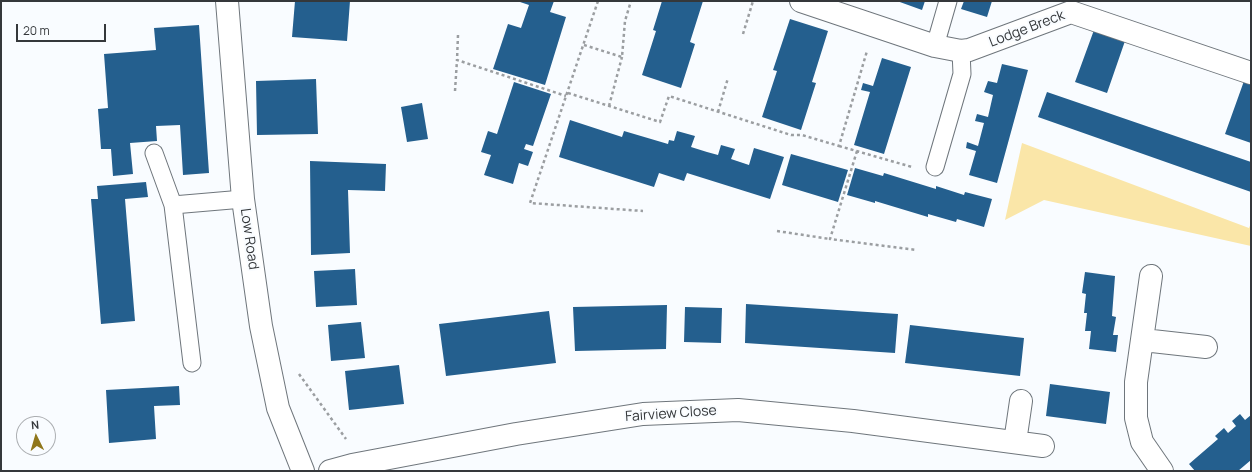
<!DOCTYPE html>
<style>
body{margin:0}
#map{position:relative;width:1252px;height:472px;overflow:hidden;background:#f9fcff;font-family:Manrope,sans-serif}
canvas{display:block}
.frame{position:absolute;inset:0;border:2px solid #35383b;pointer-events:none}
.north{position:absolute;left:16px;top:416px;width:40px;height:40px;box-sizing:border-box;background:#f9fcff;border:1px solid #abaeb1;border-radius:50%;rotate:355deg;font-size:11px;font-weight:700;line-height:16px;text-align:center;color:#35383b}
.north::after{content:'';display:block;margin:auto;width:14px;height:18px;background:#90771c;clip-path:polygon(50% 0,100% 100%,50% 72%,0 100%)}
.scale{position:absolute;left:16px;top:24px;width:90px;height:18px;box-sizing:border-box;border:2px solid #35383b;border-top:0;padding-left:5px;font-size:12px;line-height:14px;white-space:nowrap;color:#35383b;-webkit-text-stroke:3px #f9fcff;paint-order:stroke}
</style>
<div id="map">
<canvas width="1252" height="472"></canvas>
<div class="frame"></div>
<div class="north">N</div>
<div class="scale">20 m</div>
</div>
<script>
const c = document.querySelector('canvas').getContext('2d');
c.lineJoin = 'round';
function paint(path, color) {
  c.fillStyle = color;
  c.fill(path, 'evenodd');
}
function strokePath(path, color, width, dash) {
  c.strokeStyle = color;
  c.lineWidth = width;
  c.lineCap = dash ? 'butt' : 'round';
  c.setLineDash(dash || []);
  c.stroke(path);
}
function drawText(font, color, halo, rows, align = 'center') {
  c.font = font + ' Manrope,sans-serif';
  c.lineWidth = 4;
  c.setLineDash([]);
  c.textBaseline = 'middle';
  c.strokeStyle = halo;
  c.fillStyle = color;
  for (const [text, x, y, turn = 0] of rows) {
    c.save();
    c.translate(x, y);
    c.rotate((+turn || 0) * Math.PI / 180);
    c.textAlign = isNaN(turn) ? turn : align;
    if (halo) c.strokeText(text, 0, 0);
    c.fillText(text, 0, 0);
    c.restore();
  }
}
paint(new Path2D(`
 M1022 143 1249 228 1251 223V246L1044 200 1005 220Z`), '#fae6a8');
paint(new Path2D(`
 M295 1H350L347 41 292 37Z
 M517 1H554L550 12 566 17 545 85 493 69 508 24 521 28 529 5Z
 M662 1H703L690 42 695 44 681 88 642 75 656 31 653 30Z
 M897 1H925L922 10Z
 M964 1H992L987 17 961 9Z
 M790 19 828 31 812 82 816 83 801 130 762 117 777 71 773 70Z
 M199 25 209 173 183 175 180 125 156 126 157 141 130 143 133 174 113 176 111 149H101L98 109 108 108 104 54 156 50 154 28Z
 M1094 30 1125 41 1107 93 1075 82Z
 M882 58 911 67 884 154 854 145 870 92 861 90 863 83 873 86Z
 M1002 64 1028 70 997 183 969 175 976 151 966 148 967 142 978 146 984 123 975 121 977 114 988 117 993 95 984 92 988 81 997 83Z
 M316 79 318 134 257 135 256 81Z
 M1244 81 1251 84V143L1225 134Z
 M514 82 551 94 533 146 526 144 524 149 533 152 528 166 519 163 513 184 484 175 491 155 481 152 488 131 497 134Z
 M1047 92 1251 162V192L1038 117Z
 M422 103 428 139 407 142 401 107Z
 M570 120 622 137 624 131 668 144 669 140 674 141 677 131 695 136 691 147 707 152 718 155 721 145 735 149 731 159 749 165 754 148 784 157 770 199 687 173 684 181 659 173 654 187 559 157Z
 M791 154 848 170 838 202 782 185Z
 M310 161 386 164 385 191 348 190 350 253 311 255Z
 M855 168 883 176 884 173 936 189V186L964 195 965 192 992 199 984 227 957 219 956 222 928 214V217L875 201V203L847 195Z
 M146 182 148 197 125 199 135 321 101 324 91 199H98L97 186Z
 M355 269 357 305 316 307 314 271Z
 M1085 272 1115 276 1112 316 1116 317 1113 335H1118L1116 352 1089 349 1091 331H1085L1087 313H1084L1086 294 1082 293Z
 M746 304 898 314 895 353 745 343Z
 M667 305 666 349 575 351 573 307Z
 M685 307 722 308 721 343 684 342Z
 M549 311 556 363 446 376 439 324Z
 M361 322 365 358 331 361 328 325Z
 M910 325 1024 338 1020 376 905 363Z
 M399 365 404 404 349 410 345 371Z
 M1050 384 1110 392 1106 424 1046 416Z
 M179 386 180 405 154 406 156 439 109 443 106 390Z
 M1240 414 1245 420 1251 415V460L1238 471H1195L1189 464 1218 439 1215 436 1224 428 1228 433 1236 426 1232 421Z`), '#245f8e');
const service = new Path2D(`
 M935 46 948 1
 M154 153 173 205 243 199
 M935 167 962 74 961 51
 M173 205 192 363`);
const minor = new Path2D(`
 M801 1 935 46 961 51 969 50 1071 12 1251 73
 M1151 276 1136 382V418L1142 442 1162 471
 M1143 340 1206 347
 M1015 442 1021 401
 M330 471 352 465 516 434 643 414 738 410 853 421 1043 446`);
const tertiary = new Path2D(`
 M227 1 243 199 261 326 278 408 303 471`);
strokePath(service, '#6f767c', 19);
strokePath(minor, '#6f767c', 24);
strokePath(tertiary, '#6f767c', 24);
strokePath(new Path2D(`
 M598 1 530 203 643 211
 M743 34 753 1
 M458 35 457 60 566 96
 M584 45 622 57 625 21 631 1
 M455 91 457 60
 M568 93 660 122 669 96 791 135H802L839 146 867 51
 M609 106 622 57
 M718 112 728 78
 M839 146 912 167
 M857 151 830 239 917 250
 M777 231 830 239
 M299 374 346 439`), '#9b9ea1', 2.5, [3, 3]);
strokePath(service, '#fff', 17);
strokePath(minor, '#fff', 22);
strokePath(tertiary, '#fff', 22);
drawText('14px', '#35383b', '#f9fcff', [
 ["Lodge Breck",1027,29,-21],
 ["Low Road",249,239,82],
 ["Fairview Close",671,414,-4]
]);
</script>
